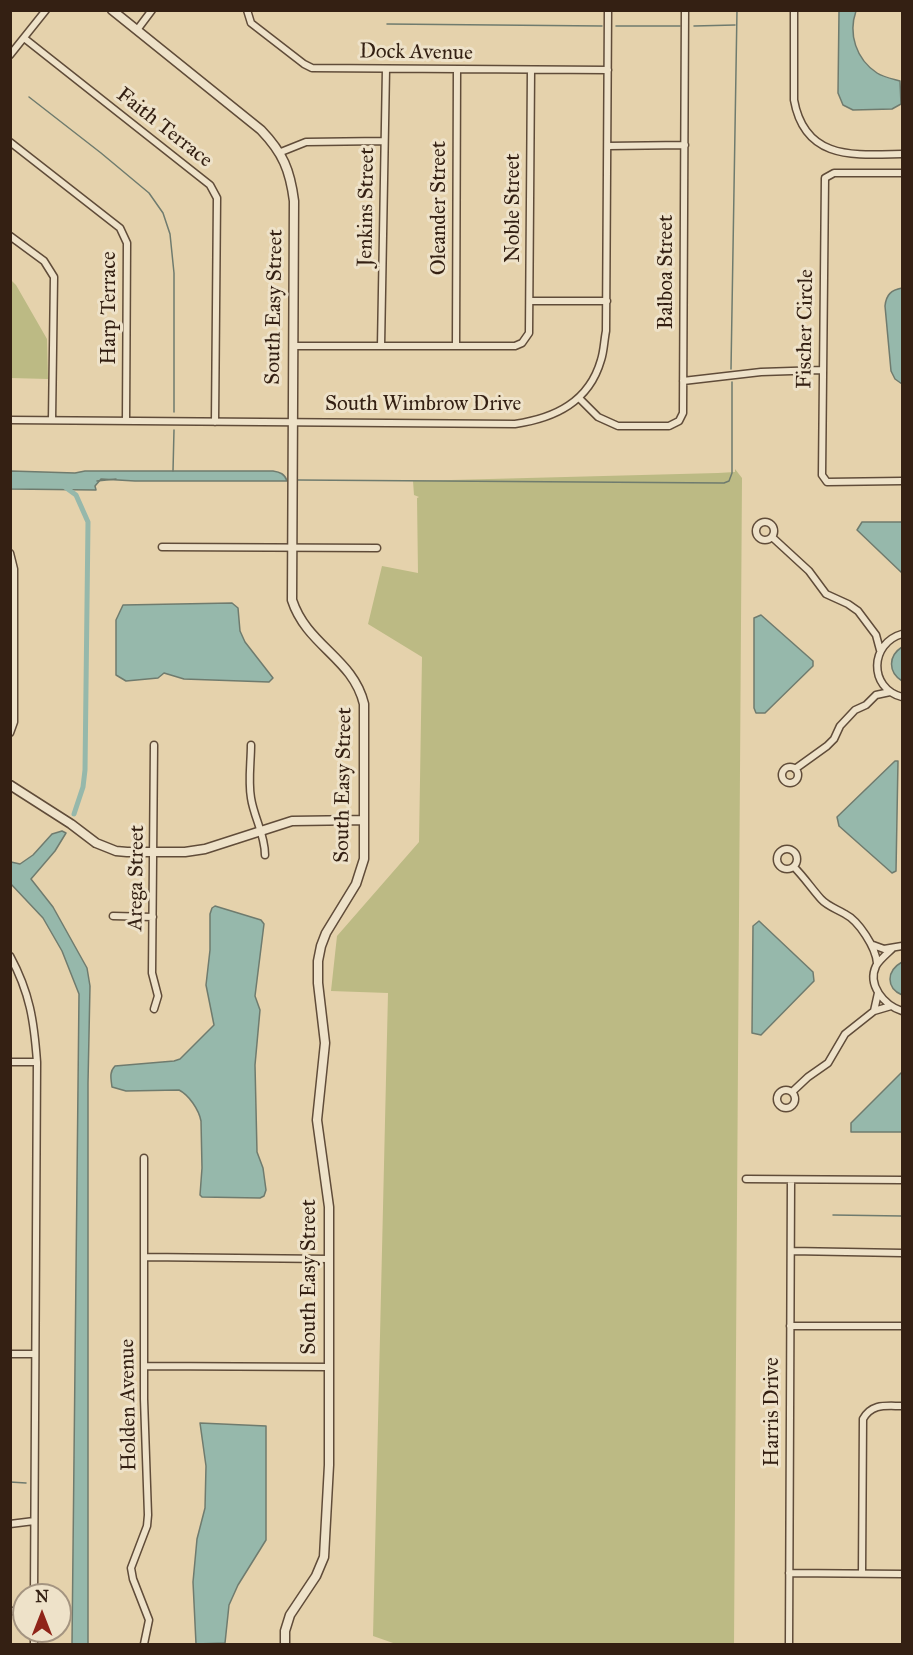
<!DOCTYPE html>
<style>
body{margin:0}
#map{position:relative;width:913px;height:1655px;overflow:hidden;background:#e5d2ac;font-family:"IM FELL Great Primer",serif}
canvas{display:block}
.frame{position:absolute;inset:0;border:12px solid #342013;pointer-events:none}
.north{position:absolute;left:12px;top:1583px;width:60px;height:60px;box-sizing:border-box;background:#eee2c9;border:2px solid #a49480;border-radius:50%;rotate:0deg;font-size:16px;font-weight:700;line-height:24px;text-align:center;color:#342013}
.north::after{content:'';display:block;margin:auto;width:21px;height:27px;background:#8f2418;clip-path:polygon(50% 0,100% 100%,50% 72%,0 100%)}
</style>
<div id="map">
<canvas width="913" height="1655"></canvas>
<div class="frame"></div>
<div class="north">N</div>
</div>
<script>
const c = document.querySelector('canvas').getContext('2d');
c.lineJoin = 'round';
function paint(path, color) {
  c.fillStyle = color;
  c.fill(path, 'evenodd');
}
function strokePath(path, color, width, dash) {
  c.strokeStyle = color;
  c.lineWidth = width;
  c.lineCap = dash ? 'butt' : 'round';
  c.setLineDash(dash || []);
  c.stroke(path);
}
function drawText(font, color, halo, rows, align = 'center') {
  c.font = font + ' "IM FELL Great Primer",serif';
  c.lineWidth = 6;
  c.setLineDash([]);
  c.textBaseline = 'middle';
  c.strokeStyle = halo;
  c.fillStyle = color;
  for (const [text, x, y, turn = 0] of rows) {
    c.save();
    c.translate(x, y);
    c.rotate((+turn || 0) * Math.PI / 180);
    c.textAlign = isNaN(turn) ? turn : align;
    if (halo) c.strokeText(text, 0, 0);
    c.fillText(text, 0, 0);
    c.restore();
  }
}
paint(new Path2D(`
 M11 280 16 285 47 339 48 379 11 378Z
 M735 469 742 478 734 1644H396L373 1636 388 993 331 991 337 936 419 842 422 657 368 624 382 566 418 573 417 498 419 497 414 495 413 481 718 473 735 472Z`), '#bcba84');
const water = new Path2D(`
 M839 11H856C848 34 856 59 877 73 883 77 893 79 900 81L901 104 892 109 853 110 843 105 838 93Z
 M902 288V384L895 379 891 371 885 306C886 295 891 290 902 288Z
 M11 471 75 473 85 471H273C280 472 285 474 287 481H135L101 479 95 486 96 490 11 489Z
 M862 522H902V573L857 530Z
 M232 603 238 608 240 631 245 642 273 678 269 682 184 679 164 673 158 678 126 681 116 675V620L123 605Z
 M761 615 813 661V666L765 713H756L754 708V618Z
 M902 647V681C888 672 888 656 902 647Z
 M895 761H898L896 871 892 873 839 826 837 817Z
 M62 831 66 833 55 851 31 879 53 907 87 968 90 986 88 1083V1644H72L79 994 62 951 43 918 10 883 11 862 20 864 33 855 52 834Z
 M215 906 261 920 264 924 255 996 260 1010 255 1065 257 1152 263 1168 266 1190 264 1196 260 1198 202 1197 200 1195 202 1168 201 1121C199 1110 189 1095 179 1090L126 1091 112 1087C111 1079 109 1072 115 1066L174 1061 180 1059 214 1025 206 985 210 950V914L212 908Z
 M759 921 813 972 814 981 761 1035 752 1033 753 926Z
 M902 962V995C886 988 886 971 902 962Z
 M902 1072V1132H851V1123Z
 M200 1423 266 1426V1540L238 1585 229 1605 225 1643 196 1644 193 1582 197 1539 205 1508 206 1466Z`);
paint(water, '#96b8ab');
strokePath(water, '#6f7b6e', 1.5);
strokePath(new Path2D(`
 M387 24 602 26
 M616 26H680
 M694 26 735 25
 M29 97 101 153 149 193 163 213 170 234 174 273V412
 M731 369 737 10
 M173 471 174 430
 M298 480 724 483 729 481 732 473V382
 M97 481 116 479
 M833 1215 902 1216
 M10 1482 26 1483`), '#6f7b6e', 1.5);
strokePath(new Path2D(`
 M65 487 76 495 88 522 85 770 83 787 74 814`), '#96b8ab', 5);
const minor = new Path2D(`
 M247 10 251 23 304 64 312 68 608 70
 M794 10V100C805 161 855 155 902 154
 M137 30 152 10
 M24 38 210 185 217 198 215 422
 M10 55 46 10
 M10 142 120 228 127 243 126 421
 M608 146 685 145
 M281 152 306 142 384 141
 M902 173H834L825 178 822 475 827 482 902 481
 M10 236 44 261 54 277 52 420
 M530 301H607
 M293 346H515L522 343 529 333 531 70
 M381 346 386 69
 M456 346 457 70
 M683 381 761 372 822 370
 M579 398 598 417 618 426H669L679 421 683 413 685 10
 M10 420 515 424C555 418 589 402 601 360 604 351 604 341 606 331L608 10
 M756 531a9 9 0 1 1 18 0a9 9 0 1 1-18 0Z
 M772 537 809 571 826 594 848 604 858 611 876 635 880 650
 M162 547 377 548
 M10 553 14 569V722L10 733
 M902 634C870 643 868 688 902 697
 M251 745C251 762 248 781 251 798 254 818 265 834 265 855
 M782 775a8 8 0 1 1 16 0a8 8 0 1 1-16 0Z
 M795 769 827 746 834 739 840 726 855 710 866 705 876 695 890 692
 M777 859a10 10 0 1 1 20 0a10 10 0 1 1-20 0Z
 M794 867C804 877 812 889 821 899 827 906 837 909 845 914 859 921 876 948 877 963
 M113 916 153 917
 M873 945 884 949 902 946
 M893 948C888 953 880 959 876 966 867 985 884 1005 902 1011
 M10 956C30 993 34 1021 37 1062L34 1595
 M154 1009 158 996 152 973 154 745
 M874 1011 891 1006
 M10 1062H37
 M777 1099a9 9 0 1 1 18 0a9 9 0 1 1-18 0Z
 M792 1092 808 1077 828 1063 845 1034 874 1011 878 993
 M746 1179 902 1180
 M791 1251 902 1253
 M144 1257 329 1259
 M790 1326H902
 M10 1354H35
 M144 1366 329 1367
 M10 1524 34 1521
 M789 1573 902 1574
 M862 1573 863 1419C872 1403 886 1406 902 1406
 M10 1611H24
 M34 1644V1631
 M144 1644 149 1620 133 1579 131 1568 147 1526 148 1515 144 1399V1158
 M789 1644 791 1180`);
const tertiary = new Path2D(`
 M112 10 261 130C283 153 290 170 294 201L292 600C307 646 353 658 364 704V859L356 884 326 933 321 946 318 961V983L325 1043 317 1120 329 1207V1465L324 1557 316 1576 290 1615 285 1631V1644
 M10 785 71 824 96 843 116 851 127 852H185L205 849 292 821 364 820`);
strokePath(minor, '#604c39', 9);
strokePath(tertiary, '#604c39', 11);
strokePath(minor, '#eee2c9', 6);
strokePath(tertiary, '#eee2c9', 8);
drawText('21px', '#342013', '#eee2c9', [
 ["Dock Avenue",416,53,1],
 ["Faith Terrace",164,128,38],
 ["Jenkins Street",367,207,-89],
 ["Oleander Street",440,208,-90],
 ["Noble Street",514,208,-90],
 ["Balboa Street",667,272,-90],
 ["South Easy Street",275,307,-89],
 ["Harp Terrace",110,308,-90],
 ["Fischer Circle",806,329,-89],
 ["South Wimbrow Drive",423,405],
 ["South Easy Street",344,785,-89],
 ["Arega Street",137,878,-89],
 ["South Easy Street",310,1277,-90],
 ["Holden Avenue",129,1405,-91],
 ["Harris Drive",773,1412,-90]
]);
</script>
